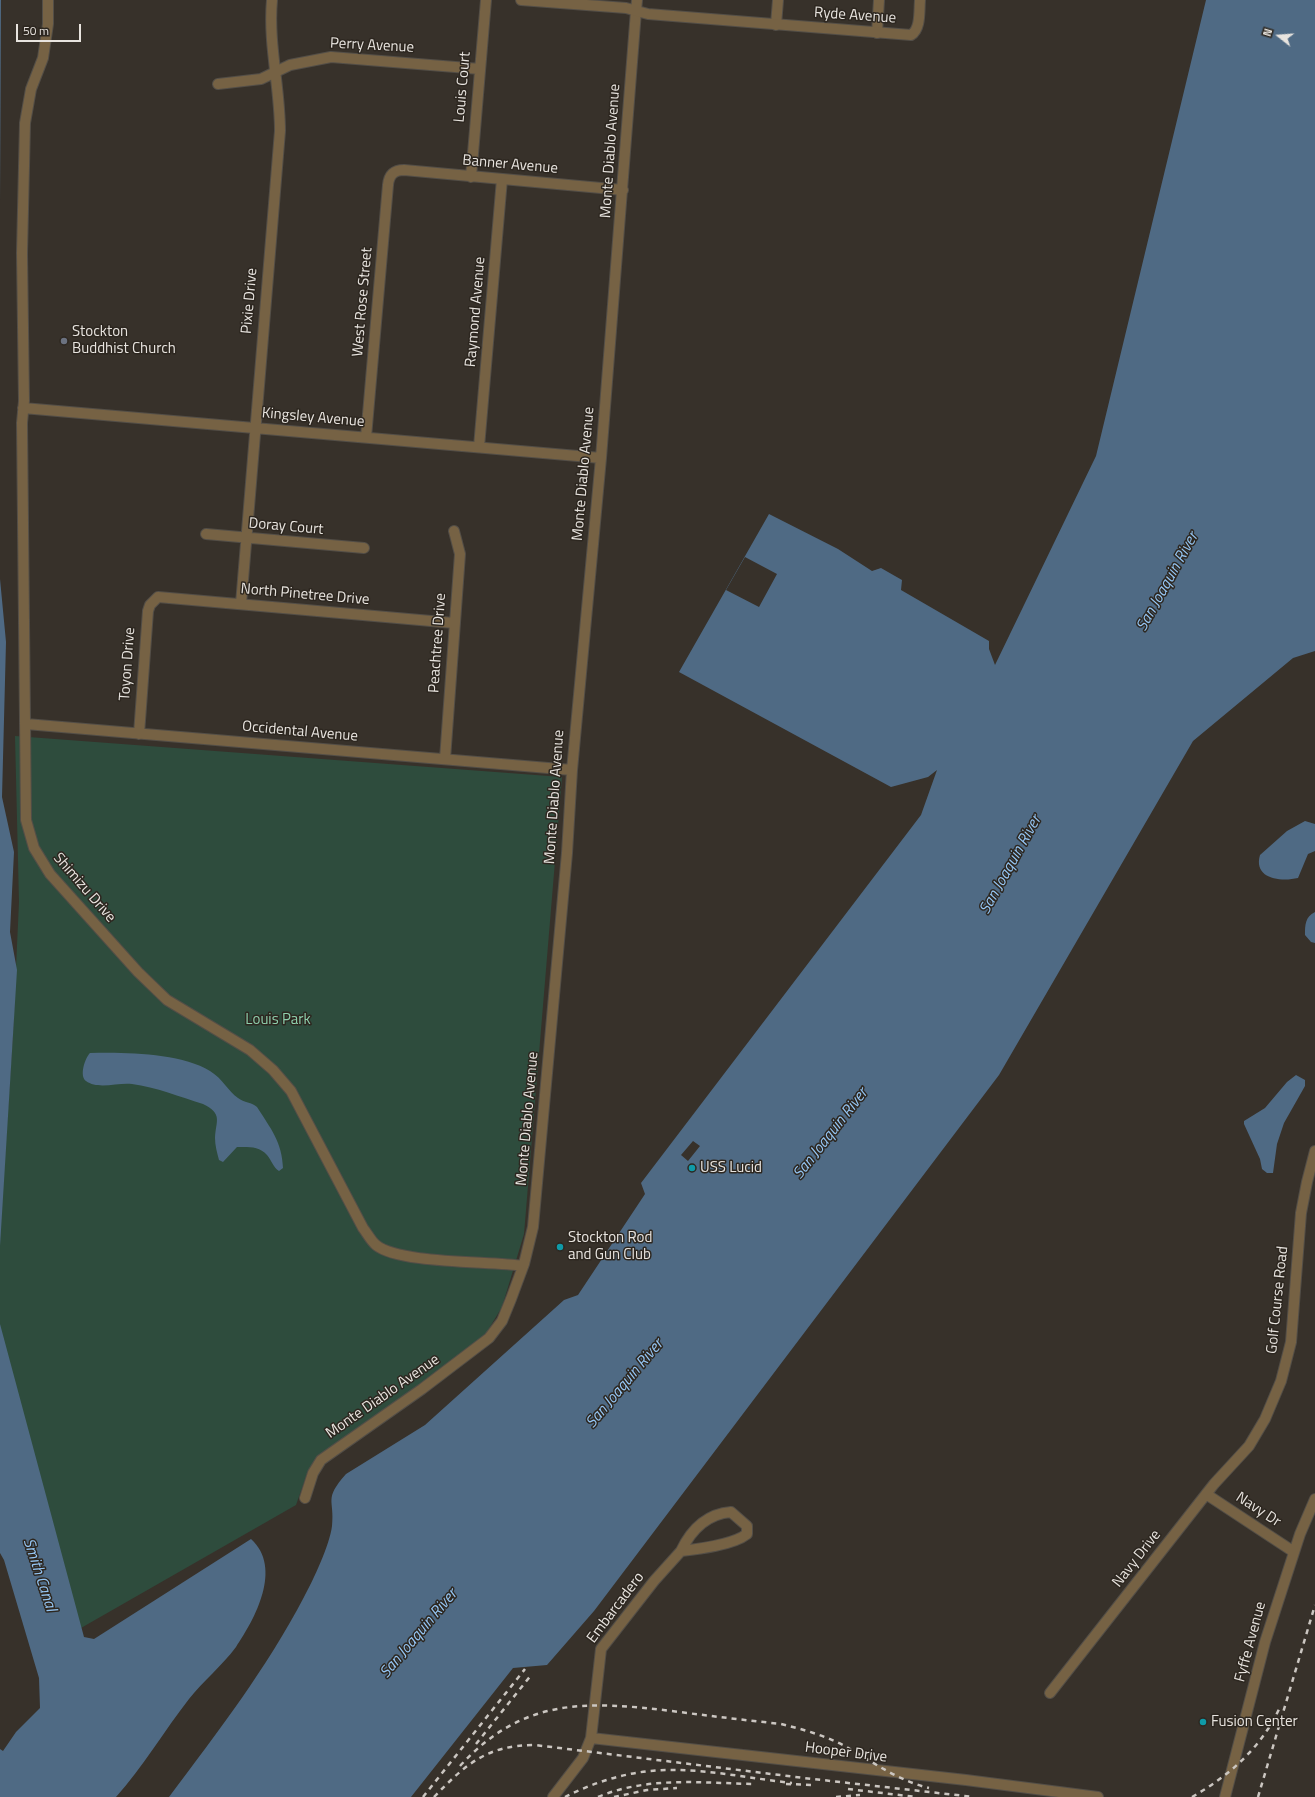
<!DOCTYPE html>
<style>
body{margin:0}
#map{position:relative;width:1315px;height:1797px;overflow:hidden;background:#37312a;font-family:"Titillium Web",sans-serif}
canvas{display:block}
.north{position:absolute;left:1259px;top:16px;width:40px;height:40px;-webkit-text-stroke:3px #2d2720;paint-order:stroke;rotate:287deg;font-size:11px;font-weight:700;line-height:16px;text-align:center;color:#e8e4df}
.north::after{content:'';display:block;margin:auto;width:14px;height:18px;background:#e8e4df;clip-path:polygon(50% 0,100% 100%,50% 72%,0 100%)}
.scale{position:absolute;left:16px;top:24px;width:65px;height:18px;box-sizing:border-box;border:2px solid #e8e4df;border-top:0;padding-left:5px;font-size:12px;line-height:14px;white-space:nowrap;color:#e8e4df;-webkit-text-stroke:3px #2d2720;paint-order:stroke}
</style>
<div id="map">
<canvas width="1315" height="1797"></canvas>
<div class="north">N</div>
<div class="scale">50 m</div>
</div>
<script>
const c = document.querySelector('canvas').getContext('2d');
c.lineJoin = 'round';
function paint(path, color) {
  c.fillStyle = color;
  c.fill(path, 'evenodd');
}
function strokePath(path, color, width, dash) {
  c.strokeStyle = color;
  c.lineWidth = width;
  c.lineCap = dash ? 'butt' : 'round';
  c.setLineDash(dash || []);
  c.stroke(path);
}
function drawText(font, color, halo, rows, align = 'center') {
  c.font = font + ' "Titillium Web",sans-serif';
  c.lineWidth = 3;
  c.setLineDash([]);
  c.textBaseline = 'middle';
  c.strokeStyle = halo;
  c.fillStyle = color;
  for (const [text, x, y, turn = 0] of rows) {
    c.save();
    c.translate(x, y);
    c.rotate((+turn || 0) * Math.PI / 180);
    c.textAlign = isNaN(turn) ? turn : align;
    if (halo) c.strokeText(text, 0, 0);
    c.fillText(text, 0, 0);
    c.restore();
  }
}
paint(new Path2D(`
 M15 736 562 777 524 1234 502 1307 479 1345 308 1471 296 1505 74 1632 0 1340V1229L13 1033 19 902Z`), '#2e4c3d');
paint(new Path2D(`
 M0 0H1L0 201Z
 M1206 0H1315V651L1293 658 1193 741 999 1075 594 1611 547 1665 513 1668 411 1797H169C217 1733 267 1668 304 1597 313 1581 330 1544 332 1526 335 1499 323 1500 346 1474L425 1425 564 1300 578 1295 645 1194 641 1183 921 815 937 770 928 777 891 787 679 672 769 514 838 549 872 571 881 568 902 580 901 590 989 641V649L995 665 1096 456Z
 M0 579 6 642 2 797 14 852 10 932 17 970 0 1246Z
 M1305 821 1315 824V851L1308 854 1298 878C1281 882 1253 879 1260 855L1287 831Z
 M1315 912V943L1311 942 1305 935C1305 925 1305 917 1315 912Z
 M90 1053C125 1052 181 1053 210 1071 223 1079 228 1091 238 1098 244 1103 252 1102 257 1107 271 1129 282 1142 283 1168L279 1171C273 1167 272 1161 267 1155 259 1146 249 1147 237 1147L223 1162 219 1160C217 1153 215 1145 215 1138 216 1120 223 1114 203 1104 180 1097 156 1087 132 1084 119 1082 98 1090 86 1081 79 1076 85 1058 90 1053Z
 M1296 1075 1305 1080V1086L1284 1123 1277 1144 1273 1173H1267L1262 1169 1260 1159 1244 1124V1121L1265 1108 1287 1082Z
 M0 1324 84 1637 94 1639 251 1539C283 1568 255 1619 236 1647 222 1666 203 1681 189 1699 164 1731 143 1767 116 1797H0V1749L3 1751 16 1732 40 1708 39 1678 4 1560 0 1553Z`), '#4f6a84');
paint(new Path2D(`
 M745 557 777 574 759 607 726 590Z
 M693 1141 700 1146 688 1161 681 1155Z`), '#37312a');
const minor = new Path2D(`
 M48 0V24L43 58 31 89 25 123 22 253 24 401 22 423 26 820 34 848 50 874 138 972 167 1000 250 1050 273 1070 291 1091 363 1228C367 1233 371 1241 376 1245 399 1264 489 1261 523 1266
 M776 25 778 0
 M877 33 879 0
 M218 84 261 79 290 65 331 57 480 69
 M471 177 486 0
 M23 408 601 458
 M366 437 388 185C389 175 394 170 404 170L623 190
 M479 447 502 179
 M206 534 364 548
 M241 604 280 131C280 87 268 44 272 0
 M26 724 572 770
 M139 734 148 611 150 605 158 597 454 623
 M445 759 460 554 454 531
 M1206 1494 1294 1552
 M305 1498 313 1473 321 1460 422 1389 489 1338 502 1321 511 1299 524 1264 533 1227 567 853 572 770 601 458 636 11
 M731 1512 747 1526V1534C733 1545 699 1549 681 1551 691 1530 706 1514 731 1512Z
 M1050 1693 1214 1484 1249 1446 1265 1419 1281 1381 1291 1342 1301 1213 1307 1182 1315 1151
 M591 1738 966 1780 1098 1797
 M553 1797 583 1758 591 1738 601 1649 654 1581 681 1551
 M1225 1797 1265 1642 1300 1534 1315 1499`);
const tertiary = new Path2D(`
 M521 0 626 8 648 14 911 35C921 29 919 11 920 0
 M636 11 637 0`);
strokePath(minor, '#534e47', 12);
strokePath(tertiary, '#534e47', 12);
strokePath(minor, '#766244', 10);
strokePath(tertiary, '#766244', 10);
strokePath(new Path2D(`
 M476 1744 532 1674
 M460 1766C523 1697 587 1701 672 1711 709 1716 745 1720 781 1724 802 1729 823 1735 843 1745 872 1761 896 1780 929 1788
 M786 1784 813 1785
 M848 1789 916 1797
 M423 1797 525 1669
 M434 1797C466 1764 487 1745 535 1745L804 1778 974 1797
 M565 1797C598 1780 637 1769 674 1770 712 1770 754 1779 792 1783
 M598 1797C648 1776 702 1783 754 1784
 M614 1797 647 1790 677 1788
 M836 1797 860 1795
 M1192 1797C1229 1776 1262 1747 1280 1707
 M1258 1797 1315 1605`), '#cbc6c1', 2.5, [5, 5]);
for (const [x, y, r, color] of [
 [64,341,4,"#6b7280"],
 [692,1168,4,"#0f9aa8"],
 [560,1247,4,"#0f9aa8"],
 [1203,1722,4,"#0f9aa8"]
]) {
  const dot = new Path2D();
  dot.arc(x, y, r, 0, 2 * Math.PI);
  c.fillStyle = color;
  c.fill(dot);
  strokePath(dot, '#2d2720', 1.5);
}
drawText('15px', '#e8e4df', '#2d2720', [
 ["Ryde Avenue",855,16,4],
 ["Perry Avenue",372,46,3],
 ["Louis Court",463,87,-85],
 ["Monte Diablo Avenue",611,151,-86],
 ["Banner Avenue",510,165,5],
 ["Pixie Drive",250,301,-85],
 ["West Rose Street",363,302,-85],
 ["Raymond Avenue",476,312,-85],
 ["Kingsley Avenue",313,418,5],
 ["Monte Diablo Avenue",584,474,-85],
 ["Doray Court",286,527,5],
 ["North Pinetree Drive",305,595,5],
 ["Peachtree Drive",438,643,-86],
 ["Toyon Drive",128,664,-86],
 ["Occidental Avenue",300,732,5],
 ["Monte Diablo Avenue",555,797,-86],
 ["Shimizu Drive",84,888,49],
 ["Monte Diablo Avenue",528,1119,-85],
 ["Golf Course Road",1278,1300,-84],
 ["Monte Diablo Avenue",383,1397,-35],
 ["Navy Dr",1258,1510,33],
 ["Navy Drive",1137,1559,-52],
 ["Embarcadero",616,1608,-53],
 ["Fyffe Avenue",1251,1642,-75],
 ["Hooper Drive",846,1753,7]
]);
drawText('15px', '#e8e4df', '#2d2720', [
 ["Stockton",72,332],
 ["Buddhist Church",72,349],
 ["USS Lucid",700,1168],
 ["Stockton Rod",568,1238],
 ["and Gun Club",568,1255],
 ["Fusion Center",1211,1722]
], 'left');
drawText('15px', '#8ecfac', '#2d2720', [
 ["Louis Park",278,1020]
]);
drawText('italic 16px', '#95c6f4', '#2d2720', [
 ["San Joaquin River",1168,582,-61],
 ["San Joaquin River",1011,865,-61],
 ["San Joaquin River",831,1134,-52],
 ["San Joaquin River",625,1384,-50],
 ["Smith Canal",39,1575,72],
 ["San Joaquin River",419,1634,-50]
]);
</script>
